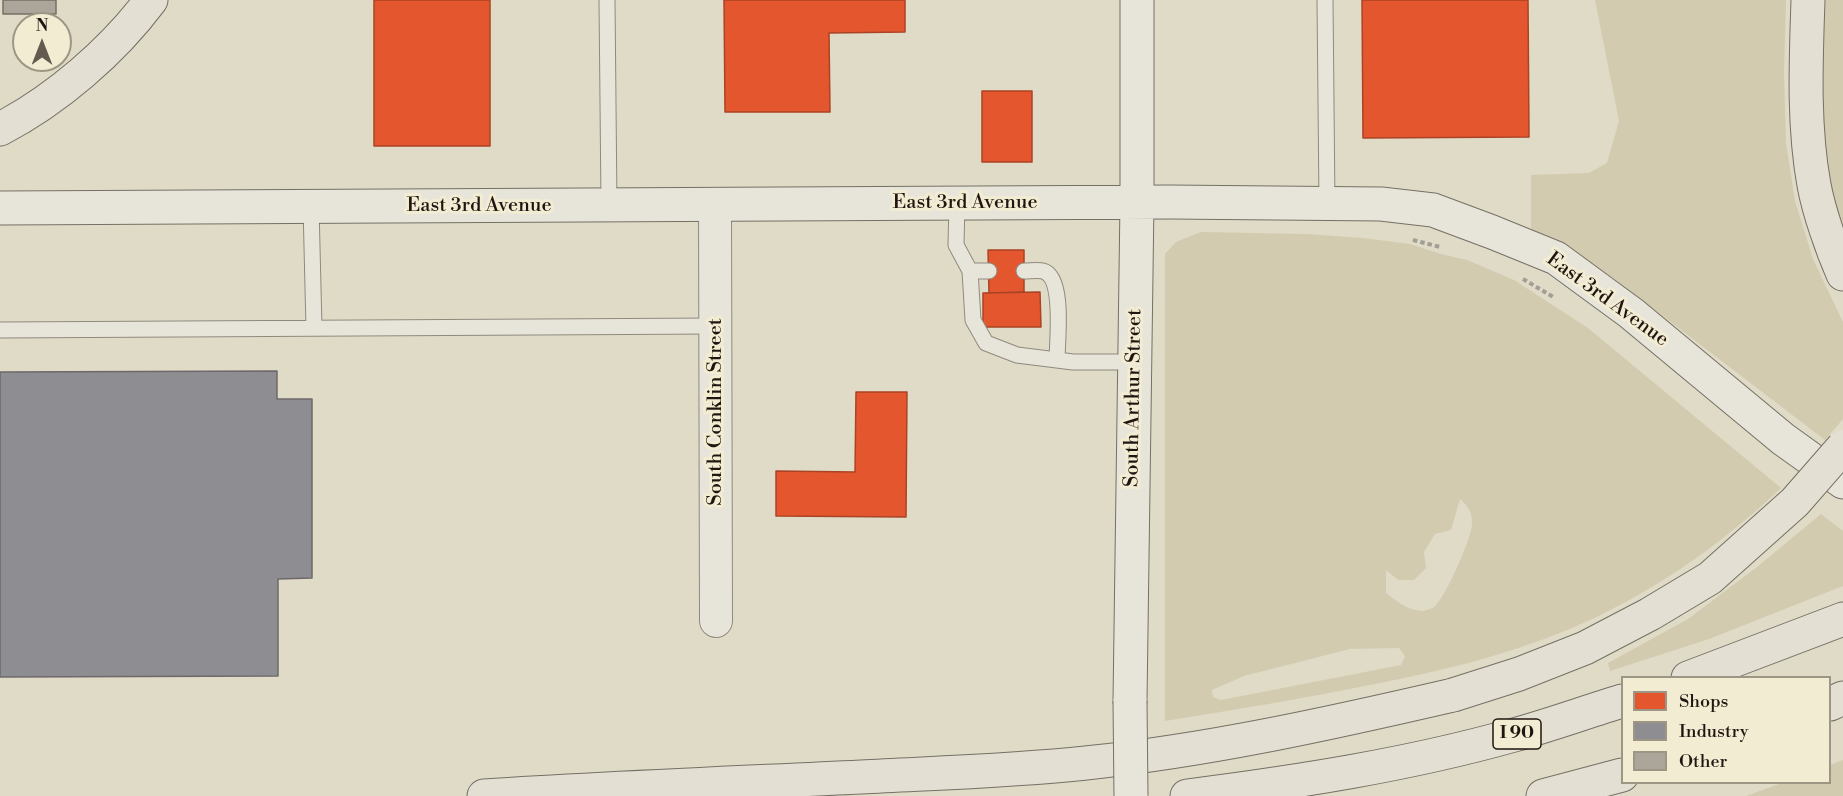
<!DOCTYPE html>
<style>
body{margin:0}
#map{position:relative;width:1843px;height:796px;overflow:hidden;background:#e0dbc6;font-family:"Libre Bodoni",serif}
canvas{display:block}
.legend{position:absolute;left:1621px;top:676px;width:210px;height:108px;box-sizing:border-box;background:#f2ecd3;border:2px solid #9e9685;margin:0;padding:8px 10px;list-style:none;font-size:18px;color:#211511}
.legend li{display:flex;align-items:center;gap:12px;height:30px}
.legend b{width:30px;border:2px solid #9e9685}
.north{position:absolute;left:12px;top:12px;width:60px;height:60px;box-sizing:border-box;background:#f2ecd3;border:2px solid #9e9685;border-radius:50%;rotate:0deg;font-size:16px;font-weight:700;line-height:24px;text-align:center;color:#211511}
.north::after{content:'';display:block;margin:auto;width:21px;height:27px;background:#645a50;clip-path:polygon(50% 0,100% 100%,50% 72%,0 100%)}
</style>
<div id="map">
<canvas width="1843" height="796"></canvas>
<ul class="legend">
<li><b style="height:16px;background:#e4572e"></b>Shops</li>
<li><b style="height:16px;background:#8d8d92"></b>Industry</li>
<li><b style="height:16px;background:#aba699"></b>Other</li>
</ul>
<div class="north">N</div>
</div>
<script>
const c = document.querySelector('canvas').getContext('2d');
c.lineJoin = 'round';
function paint(path, color) {
  c.fillStyle = color;
  c.fill(path, 'evenodd');
}
function strokePath(path, color, width, dash) {
  c.strokeStyle = color;
  c.lineWidth = width;
  c.lineCap = dash ? 'butt' : 'round';
  c.setLineDash(dash || []);
  c.stroke(path);
}
function drawText(font, color, halo, rows, align = 'center') {
  c.font = font + ' "Libre Bodoni",serif';
  c.lineWidth = 6;
  c.setLineDash([]);
  c.textBaseline = 'middle';
  c.strokeStyle = halo;
  c.fillStyle = color;
  for (const [text, x, y, turn = 0] of rows) {
    c.save();
    c.translate(x, y);
    c.rotate((+turn || 0) * Math.PI / 180);
    c.textAlign = isNaN(turn) ? turn : align;
    if (halo) c.strokeText(text, 0, 0);
    c.fillText(text, 0, 0);
    c.restore();
  }
}
paint(new Path2D(`
 M1595 0H1786L1784 73 1786 143 1795 201 1813 259 1843 322V419L1825 440 1613 278 1568 248 1531 229V175L1589 173 1607 163 1619 121Z
 M1820 0H1843V241L1829 199 1816 95Z
 M1201 232 1306 234 1363 238 1410 244 1441 254 1467 260 1514 280 1588 328 1781 488C1719 547 1645 598 1567 630 1505 656 1440 671 1375 684 1305 698 1235 710 1165 721V254L1176 242ZM1460 499C1468 506 1472 512 1472 523 1473 536 1444 601 1433 608 1432 608 1424 611 1424 611 1408 611 1398 602 1386 593V570L1398 580H1414L1426 568 1424 552 1435 534 1451 530ZM1399 648 1405 656 1401 665 1221 700 1213 697 1212 690 1244 676 1350 649Z
 M1821 514 1843 531V586L1709 639 1610 671 1608 663 1688 619 1757 567Z
 M1843 760V796H1746L1782 783 1830 782V765Z`), '#d3cbb0');
const shops = new Path2D(`
 M374 0H490V146H374Z
 M724 0H905V32L829 33 830 112H725Z
 M1362 0H1528L1529 137 1363 138Z
 M982 91H1032V162H982Z
 M988 250H1024V292L989 293Z
 M1040 292 1041 327H983V293Z
 M856 392H907L906 517 776 516V471L855 472Z`);
paint(shops, '#e4572e');
strokePath(shops, '#aa4325', 1.5);
const industry = new Path2D(`
 M277 371V399H312V578L278 579V676L0 677V372Z`);
paint(industry, '#8d8d92');
strokePath(industry, '#6d696b', 1.5);
const building = new Path2D(`
 M3 0H56V14H3Z`);
paint(building, '#aba699');
strokePath(building, '#747065', 1.5);
const lane = new Path2D(`
 M607 0 609 205
 M1325 0 1327 204
 M957 203 956 245 970 271 973 320 986 343 1017 355 1073 362H1135
 M311 206 314 328
 M970 271H989
 M1024 271C1030 271 1038 270 1043 271 1065 277 1057 342 1057 360
 M0 330 715 326`);
const street = new Path2D(`
 M715 204 716 621`);
const secondary = new Path2D(`
 M0 208 1170 202 1381 204 1433 210 1492 232 1556 258 1631 313 1783 439 1843 482
 M1130 701 1137 202V0`);
const primary = new Path2D(`
 M0 129C56 100 113 51 151 0`);
const highway = new Path2D(`
 M1808 0C1806 61 1803 125 1814 185 1819 212 1832 249 1843 274
 M1688 678 1843 619
 M1830 704 1843 698
 M484 796C609 788 735 783 861 777 936 773 1012 771 1086 763 1210 750 1332 723 1453 695
 M1187 796C1297 782 1407 765 1514 735 1550 725 1586 712 1622 701
 M1543 796 1622 775`);
strokePath(lane, '#8f8a7e', 17);
strokePath(street, '#8f8a7e', 34);
strokePath(secondary, '#747065', 35);
strokePath(primary, '#747065', 35);
strokePath(highway, '#747065', 35);
strokePath(new Path2D(`
 M1413 240 1440 247
 M1523 279 1555 298`), '#a19e96', 4, [4.5, 3]);
strokePath(lane, '#e7e4da', 15);
strokePath(street, '#e7e4da', 32);
strokePath(secondary, '#e7e4da', 33);
strokePath(primary, '#e3dfd3', 33);
strokePath(highway, '#e3dfd3', 33);
const secondaryBridge = new Path2D(`
 M1130 701 1131 796`);
const highwayBridge = new Path2D(`
 M1453 695 1519 674 1585 648 1650 614 1710 578 1795 502 1843 447`);
strokePath(secondaryBridge, '#747065', 35, []);
strokePath(highwayBridge, '#747065', 35, []);
strokePath(secondaryBridge, '#e7e4da', 33);
strokePath(highwayBridge, '#e3dfd3', 33);
for (const [x, y, w] of [
 [1517,734,48]
]) {
  const box = new Path2D();
  box.roundRect(x - w / 2, y - 15, w, 30, 4.5);
  c.fillStyle = '#f2ecd3';
  c.fill(box);
  strokePath(box, '#211511', 1.5);
}
drawText('bold 18px', '#211511', null, [
 ["I 90",1517,734]
]);
drawText('20px', '#211511', '#f2ecd3', [
 ["East 3rd Avenue",965,203],
 ["East 3rd Avenue",479,206],
 ["East 3rd Avenue",1607,300,36],
 ["South Arthur Street",1134,398,-89],
 ["South Conklin Street",716,412,-90]
]);
</script>
